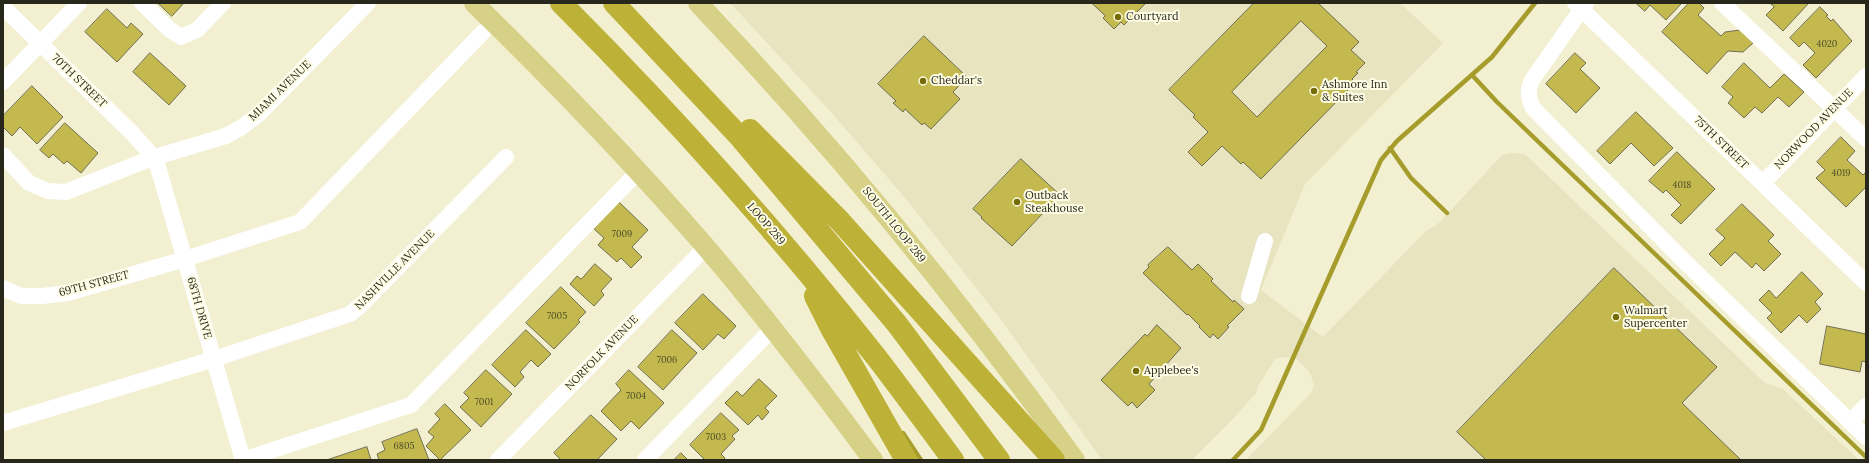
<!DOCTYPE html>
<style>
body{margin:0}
#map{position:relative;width:1869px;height:463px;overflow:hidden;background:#f2f0d1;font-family:Lora,serif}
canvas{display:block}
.frame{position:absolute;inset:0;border:4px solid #28271b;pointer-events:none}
</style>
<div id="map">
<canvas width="1869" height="463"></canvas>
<div class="frame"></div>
</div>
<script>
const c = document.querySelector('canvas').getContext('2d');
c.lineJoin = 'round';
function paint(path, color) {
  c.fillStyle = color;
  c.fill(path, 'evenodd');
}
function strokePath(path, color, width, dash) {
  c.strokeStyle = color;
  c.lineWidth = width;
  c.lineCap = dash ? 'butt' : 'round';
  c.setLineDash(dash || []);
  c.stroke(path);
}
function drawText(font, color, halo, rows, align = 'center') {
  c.font = font + ' Lora,serif';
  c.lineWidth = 4;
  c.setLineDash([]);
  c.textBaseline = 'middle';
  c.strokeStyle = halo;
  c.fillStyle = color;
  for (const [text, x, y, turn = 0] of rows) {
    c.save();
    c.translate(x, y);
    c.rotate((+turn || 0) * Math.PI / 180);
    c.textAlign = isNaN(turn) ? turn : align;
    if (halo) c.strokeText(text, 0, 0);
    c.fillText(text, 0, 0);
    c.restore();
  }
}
paint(new Path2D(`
 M730 3H1400L1443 43 1305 184 1261 290 1323 337 1426 231 1439 223 1502 155 1512 153 1525 154 1765 383 1783 389 1859 460H1246L1311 393 1314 385 1310 373 1297 359 1285 357 1275 359 1258 386 1257 392 1232 420 1192 460H1102L999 317 906 199 830 111Z`), '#e7e4bf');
strokePath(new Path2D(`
 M1472 75 1497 102 1866 457
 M1390 148 1411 178 1447 213
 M903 433 921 460
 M1233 460 1261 430 1381 160 1397 141 1492 57 1535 3`), '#a69c2c', 4.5);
const building = new Path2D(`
 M158 3H184L172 16Z
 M1092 3H1146L1124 25 1121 22 1114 29 1103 18 1105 16Z
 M1254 3H1318L1359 42 1351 50 1365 63 1356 72 1358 73 1352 79 1354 81 1346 88 1348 90 1261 179 1243 162 1241 164 1222 146 1202 166 1188 152 1208 132 1193 117 1195 115 1169 90ZM1301 21 1327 46 1257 117 1232 92Z
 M1636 3H1682L1666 20 1650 5 1645 11Z
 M1689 3H1699L1704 8 1698 15 1721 36 1725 32 1740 30 1753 43 1743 52 1728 51 1707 74 1662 32Z
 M1770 3H1809L1783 31 1766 15 1774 7Z
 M1820 7 1828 15 1826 16 1831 21 1833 19 1852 41 1816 78 1803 65 1815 53 1804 42 1799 47 1790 38Z
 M107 9 127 28 131 23 143 34 117 62 85 32Z
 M924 36 967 77 953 92 960 99 931 129 924 123 922 125 905 109 903 112 893 103 896 101 878 84Z
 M150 53 186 86 169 105 133 72Z
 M1575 53 1586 63 1580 69 1600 88 1576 113 1546 84Z
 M1744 63 1770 88 1784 74 1804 92 1789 107 1778 97 1762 113 1755 107 1744 118 1728 103 1733 97 1722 87Z
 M32 86 63 117 37 144 20 127 12 136 3 127V116Z
 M1636 112 1673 148 1654 166 1631 143 1610 164 1597 151Z
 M65 123 98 153 81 173 67 161 64 164 53 154 49 158 40 150Z
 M1841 137 1855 151 1847 160 1863 175 1866 172V187L1846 207 1816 178 1825 170 1817 162Z
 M1677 152 1715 189 1681 224 1671 215 1681 205 1666 190 1663 193 1649 181Z
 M1021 159 1060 195 1012 246 981 218 982 217 973 209Z
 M619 202 648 230 632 247 642 257 631 268 621 258 617 262 598 245 604 238 594 229Z
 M1742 204 1774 235 1768 241 1781 254 1764 271 1756 263 1752 268 1735 252 1721 266 1709 254 1725 238 1716 230Z
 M1168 247 1192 270 1198 264 1213 279 1211 281 1233 302 1234 300 1244 309 1227 326 1229 327 1218 339 1213 334 1210 338 1199 327 1200 326 1188 314 1187 315 1143 273 1149 267 1148 265Z
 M595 264 612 279 601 291 604 295 594 306 570 284 577 276 581 279Z
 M1614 268 1717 367 1682 403 1741 460H1486L1457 432Z
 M1802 272 1823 294 1815 302 1821 309 1807 323 1799 315 1781 333 1767 318 1772 313 1759 300 1769 290 1776 298Z
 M561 287 586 312 578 320 580 322 554 349 526 323Z
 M703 294 736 326 724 339 718 334 703 350 675 323Z
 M1157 325 1181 348 1149 384 1155 390 1137 408 1132 402 1128 406 1101 380 1145 334 1147 336Z
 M1827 326 1866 334V362L1862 361 1860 372 1820 364Z
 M526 330 551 354 538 367 531 360 520 372 524 377 515 387 492 365Z
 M672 330 697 353 663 390 638 367Z
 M486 370 512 394 481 427 460 407 469 398 464 393Z
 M629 370 664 403 639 429 631 421 621 431 601 411 621 390 616 384Z
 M759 379 777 396 765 408 769 412 762 420 758 415 748 425 725 403 737 391 742 396Z
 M445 404 471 430 440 460 426 446 434 437 428 432 440 419 435 414Z
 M721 413 739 430 732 436 735 439 721 454 725 458 723 460H705L690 445Z
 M591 415 617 439 597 460H561L554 453Z
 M417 429 429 460H379L377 454 385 450 382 442Z
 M367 447 371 460H327Z
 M681 453 688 460H674Z`);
paint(building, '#c3b94e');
strokePath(building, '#706e53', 1);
strokePath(new Path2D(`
 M142 3 169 29 181 37 197 30 223 3
 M1575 3 1866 283
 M1586 3 1532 80C1527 91 1528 97 1533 108L1681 258 1866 437
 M1722 3 1866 139
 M3 7 133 134 149 152 158 167 243 460
 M3 82 79 3
 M3 155 29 183 48 191 66 192 152 158 226 136 242 127 259 114 368 3
 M1763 183 1866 76
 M3 288 21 296H42L68 293 185 259 300 222 483 32
 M1249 296 1265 241
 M1850 422 1866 406
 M3 423 214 359 350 314 362 304 506 157
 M242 460 411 405 638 172
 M498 460 706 247
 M645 460 773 328`), '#fff', 16);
strokePath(new Path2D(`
 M474 3C554 81 632 162 705 246 764 315 819 387 873 460
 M698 3C834 146 959 299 1075 460`), '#d7d087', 20);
strokePath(new Path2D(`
 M561 3C673 115 779 234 877 358 903 392 928 426 953 460
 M614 3 739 136 897 324 999 460
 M750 130 840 221 1054 460
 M815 296 831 328 906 460`), '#bdb137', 22);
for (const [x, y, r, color] of [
 [1118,17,4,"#756c08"],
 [923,81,4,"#756c08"],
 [1314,91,4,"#756c08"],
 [1017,202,4,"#756c08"],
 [1616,317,4,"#756c08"],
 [1136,371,4,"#756c08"]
]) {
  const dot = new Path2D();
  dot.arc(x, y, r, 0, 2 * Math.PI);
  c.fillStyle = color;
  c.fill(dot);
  strokePath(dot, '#fefde4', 1.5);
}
drawText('9px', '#4f4c28', null, [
 ["4020",1827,44],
 ["4019",1841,173],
 ["4018",1682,185],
 ["7009",622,234],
 ["7005",557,316],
 ["7006",667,360],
 ["7004",636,396],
 ["7001",484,402],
 ["7003",716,437],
 ["6805",404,446]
]);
drawText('11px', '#28271b', '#fefde4', [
 ["Courtyard",1126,17],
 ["Cheddar's",931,81],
 ["Ashmore Inn",1322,85],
 ["& Suites",1322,98],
 ["Outback",1025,196],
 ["Steakhouse",1025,209],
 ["Walmart",1624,311],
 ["Supercenter",1624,324],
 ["Applebee's",1144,371]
], 'left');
drawText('11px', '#28271b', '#fefde4', [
 ["70TH STREET",79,81,44],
 ["MIAMI AVENUE",280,91,-44],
 ["NORWOOD AVENUE",1814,129,-46],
 ["75TH STREET",1721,143,44],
 ["LOOP 289",766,224,49],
 ["SOUTH LOOP 289",894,225,51],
 ["NASHVILLE AVENUE",395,270,-45],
 ["69TH STREET",94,284,-15],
 ["68TH DRIVE",199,308,74],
 ["NORFOLK AVENUE",602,353,-46]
]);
</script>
